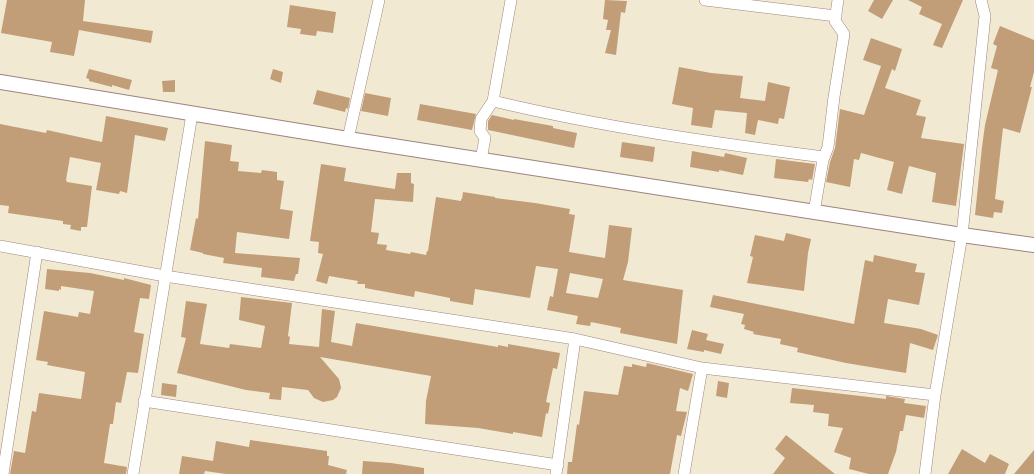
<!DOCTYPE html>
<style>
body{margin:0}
canvas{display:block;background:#f2e9d3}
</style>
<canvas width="1034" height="474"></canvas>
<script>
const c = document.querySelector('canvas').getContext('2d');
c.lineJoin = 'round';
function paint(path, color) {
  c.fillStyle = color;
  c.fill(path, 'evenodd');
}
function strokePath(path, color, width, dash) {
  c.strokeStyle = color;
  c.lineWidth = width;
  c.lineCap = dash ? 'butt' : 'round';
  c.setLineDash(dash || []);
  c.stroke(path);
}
paint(new Path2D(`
 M7 0H85L83 21 153 31 151 43 79 30 74 56 50 52 52 42 1 33Z
 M605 0 627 1 625 13 621 12 616 55 605 53 611 30H606L608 20 603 19Z
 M874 0H893L882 19 868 11Z
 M908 0H963L942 48 933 45 942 24 919 14 922 7Z
 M290 5 336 12 333 33 317 31 316 36 300 34 301 29 287 27Z
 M1000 26 1034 40V72L1030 87H1032L1020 133 1003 128 995 199 1004 201 1002 213 994 212 993 218 975 215 982 147 985 125 998 70 991 68 997 46 993 44Z
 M871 38 902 49 895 71 892 69 885 88 921 100 916 115 926 117 921 138 964 144 956 206 932 202 936 173 909 166 902 194 887 190 894 162 861 153 859 160 854 159 850 187 826 182 830 162 835 148 840 109 864 115 881 66 863 60Z
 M679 67 711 73 743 76 740 98 765 101 768 82 790 87 784 119 779 118 778 124 758 120 755 135 745 133 747 113 715 110 712 128 691 125 693 108 672 104Z
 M89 69 132 80 129 90 112 85V87L89 81V79L86 78Z
 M273 69 283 72 281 83 270 79Z
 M175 80V92H163L162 81Z
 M317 90 350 98 348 109 346 108 345 112 313 104Z
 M365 93 391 98 388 116 361 111Z
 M420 104 476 114 472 130 417 120Z
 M492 115 514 120V119L553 126V128L577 133 574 148 488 130V121Z
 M106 116 168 128 165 141 135 135 127 193 120 191 119 194 96 190 101 163 70 157 66 180 67 182 92 186 87 227H81V231L70 229 71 225 63 224V221L8 213 9 206 0 205V124L46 133 47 130 102 142Z
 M205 141 232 145 230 161 239 162 238 171 261 173 262 170 277 172V180L284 181 280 209 293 211 289 239 237 232 235 253 300 258 298 274H296L294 281 261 277 262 268 223 263 224 258 203 254V253L190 250 196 218 198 219Z
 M622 142 655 147 653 162 620 157Z
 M692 151 724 157 725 153 747 158 743 175 719 170V172L690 167Z
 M776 159 815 164 812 180 809 179 808 182 774 178Z
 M321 164 346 168 344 181 395 189 397 173H411V183L414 184 413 202 375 199 371 232 379 233 377 244 387 245 386 250 410 254 411 252 426 255 427 251H428L436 197 461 201V199H462L463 192 495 197V198L535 203 570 209 569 214 575 215 569 252 605 258 609 225 632 228 628 262 623 280 683 290 677 344 620 333 621 328 591 322 590 326 576 324 578 316 547 310 550 296 553 297 558 269 536 266 530 298 475 289 473 305 450 301V298L415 291 414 297 365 288V284H357L358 281 329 276 327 284 316 281 323 254 318 253 319 242 310 241ZM570 273 603 279 598 298 566 293Z
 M786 233 811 239 808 253 804 291 747 283 753 257 750 256 755 235 784 241Z
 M874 255 917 264 915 272 925 273 919 305 888 299 884 323 921 329 938 335 933 350 910 343 906 373 846 363 797 352 798 348 780 344 781 339 753 334 754 332 744 329 745 325 741 324 744 314 710 307 713 295 854 324 865 260 873 262Z
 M47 269 90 273 124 280V278L151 285 149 299 140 298 134 332 144 334 138 373 127 372 121 403 116 402 113 424H110L104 463 127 467 126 474H10L14 451 25 453 32 411 36 412 39 393 81 399 83 386 85 372 47 365 48 362 36 360 44 311 78 317 79 312 90 314 94 291 61 286V290L59 289V291L45 289Z
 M241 297 292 303 288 336 290 337 289 344 319 347 322 309 335 311 331 342 352 346 356 323 498 347V345L508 347V344L560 353 557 369 553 368 546 402 550 403 548 414 546 413 542 437 513 432V434L478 428 425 424 426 401 431 376 320 357 339 379 340 383 341 388 337 397 333 400 323 402 314 398 308 390 282 387 281 400 269 399 270 393 246 390 177 373 186 338 181 337 186 301 207 304 200 344 229 348 230 344 261 348 265 326 239 320Z
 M692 330 708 334 706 340 724 344 721 354 704 350V352L687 349Z
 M647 363 693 374 688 391 680 388 676 411 687 412 681 436 677 435 670 474H567L568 462H572L577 424 579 425 584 391 618 395 624 366 632 367V364L646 367Z
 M718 381 729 383 727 398 716 396Z
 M162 383 177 385 176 397 161 395Z
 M792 388 886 399V396L905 399 904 403 926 406 924 418 906 415 903 431H900L896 452 888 474H869L849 469 851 458 834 452 843 428 828 426 829 414 813 412 814 405 790 403Z
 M786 435 835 474H773L785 458 775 449Z
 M250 440 327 451V456H329L328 465 347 470 346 474H226L205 471 204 474H179L182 456 213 461 216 441 249 447Z
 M962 449 985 463 990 454 1009 464 1005 474H948Z
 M1034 450V474H1014Z
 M363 461 391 463 424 468V474H362Z`), '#c19e78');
const minor = new Path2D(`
 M511 0 493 101C602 127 713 143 824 157
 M705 0 836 16
 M348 139 379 0
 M481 160 485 138 480 131 481 119 493 101
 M814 212 823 160 828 147 834 97 844 34 835 21 838 0
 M0 246 165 276 575 339 702 368 935 395
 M144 401 558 465
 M3 474 37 252
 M133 474 192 114
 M556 474 575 339
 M684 474 702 368
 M925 474 935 395 962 235 985 16 981 0`);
const tertiary = new Path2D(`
 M0 82 348 139 962 235 1034 245`);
strokePath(minor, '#9e847f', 12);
strokePath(tertiary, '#9e847f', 16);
strokePath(minor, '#fff', 11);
strokePath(tertiary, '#fff', 14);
</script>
